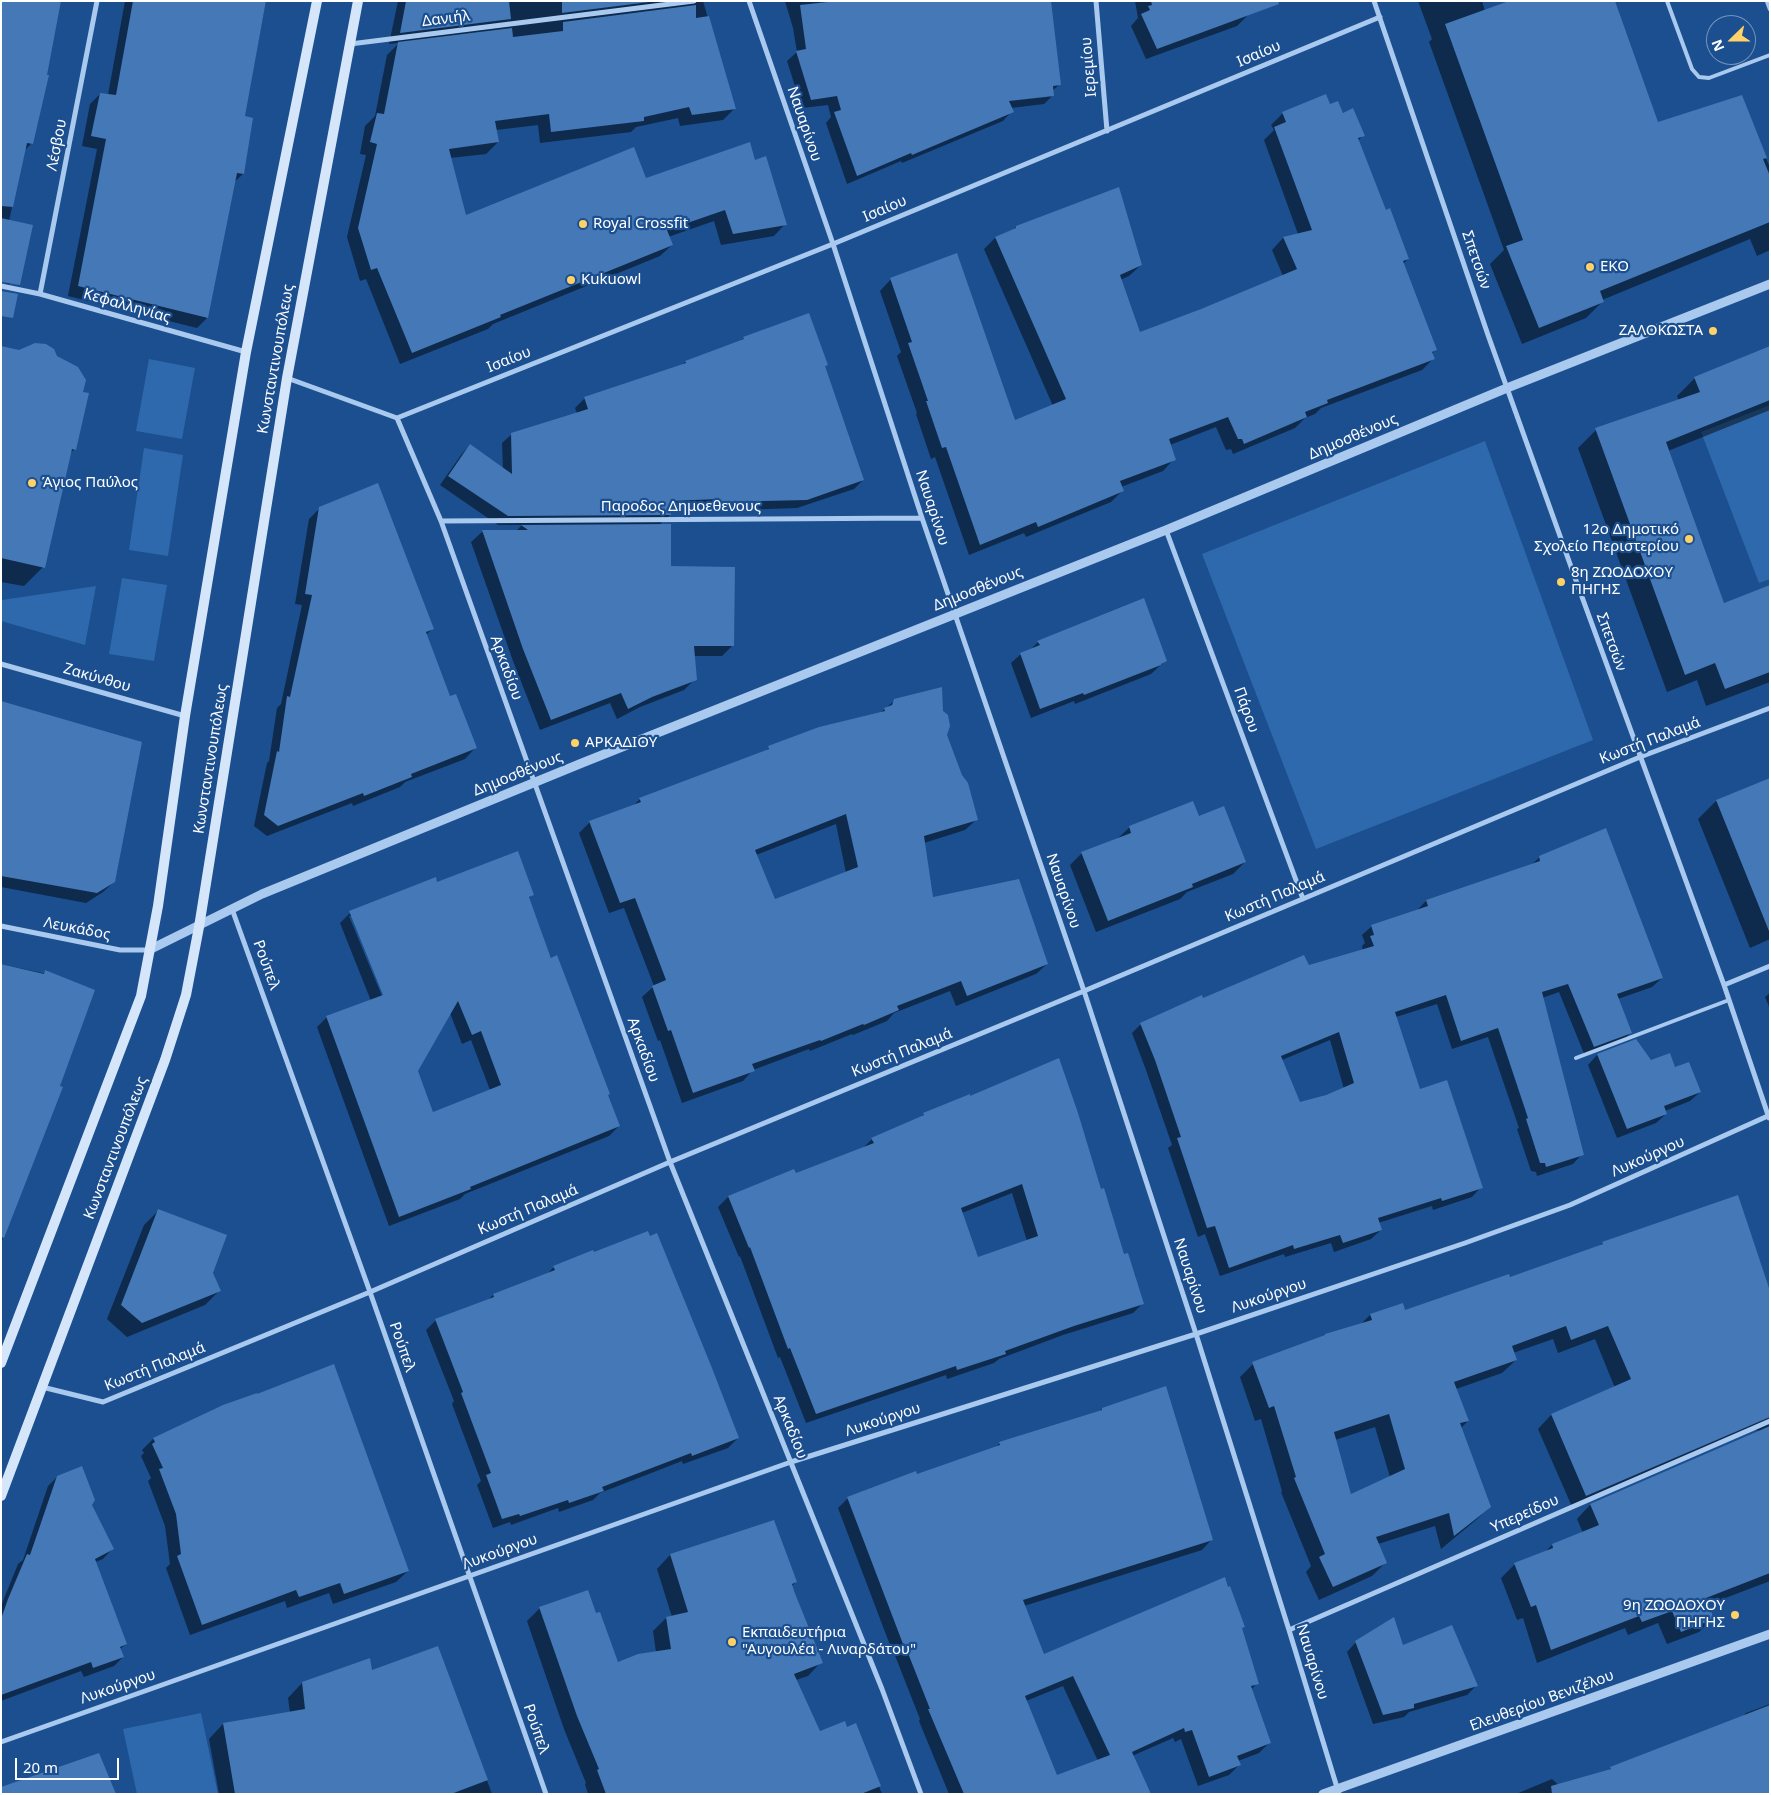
<!DOCTYPE html>
<meta charset="utf-8">
<style>
body{margin:0}
#map{position:relative;width:1771px;height:1795px;overflow:hidden;background:#1b4f8f;font-family:"Noto Sans",sans-serif}
canvas{display:block}
.frame{position:absolute;inset:0;border:2px solid #fff;pointer-events:none}
.north{position:absolute;left:1706px;top:15px;width:50px;height:50px;box-sizing:border-box;background:#1b4f8f;border:1px solid #7695bc;border-radius:50%;rotate:248deg;font-size:14px;font-weight:700;line-height:20px;text-align:center;color:#fff}
.north::after{content:'';display:block;margin:auto;width:18px;height:22px;background:#ffd166;clip-path:polygon(50% 0,100% 100%,50% 72%,0 100%)}
.scale{position:absolute;left:15px;top:1758px;width:104px;height:22px;box-sizing:border-box;border:2px solid #fff;border-top:0;padding-left:6px;font-size:15px;line-height:18px;white-space:nowrap;color:#fff;-webkit-text-stroke:4px #1b4f8f;paint-order:stroke}
</style>
<div id="map">
<canvas width="1771" height="1795"></canvas>
<div class="frame"></div>
<div class="north">N</div>
<div class="scale">20 m</div>
</div>
<script>
const c = document.querySelector('canvas').getContext('2d');
c.lineJoin = 'round';
function paint(path, color) {
  c.fillStyle = color;
  c.fill(path, 'evenodd');
}
function strokePath(path, color, width, dash) {
  c.strokeStyle = color;
  c.lineWidth = width;
  c.lineCap = dash ? 'butt' : 'round';
  c.setLineDash(dash || []);
  c.stroke(path);
}
function drawText(font, color, halo, rows, align = 'center') {
  c.font = font + ' "Noto Sans",sans-serif';
  c.lineWidth = 4.5;
  c.setLineDash([]);
  c.textBaseline = 'middle';
  c.strokeStyle = halo;
  c.fillStyle = color;
  for (const [text, x, y, turn = 0] of rows) {
    c.save();
    c.translate(x, y);
    c.rotate((+turn || 0) * Math.PI / 180);
    c.textAlign = isNaN(turn) ? turn : align;
    if (halo) c.strokeText(text, 0, 0);
    c.fillText(text, 0, 0);
    c.restore();
  }
}
paint(new Path2D(`
 M149 359 195 368 182 439 136 431Z
 M1770 405V579L1759 583 1701 432Z
 M1485 441 1593 740 1316 849 1202 554Z
 M144 448 183 455 168 556 129 550Z
 M122 578 167 585 154 661 109 654Z
 M96 586 85 645 1 621 2 600Z
 M201 1713 218 1794H137L123 1729Z`), '#2e69ad');
paint(new Path2D(`
 M1 1 32 143 24 151 9 221 22 270 9 284 1 282Z
 M125 1H266L244 117 243 174 233 183 207 318 197 328 68 296 97 149 82 146 90 104 100 94 108 95Z
 M398 1H703L734 109 723 120 680 126 678 118 636 127 631 132 540 143 538 125 496 130 498 142 486 154 450 158 465 217 645 179 754 162 785 224 774 236 721 245 714 221 668 237 672 245 660 256 493 324 488 329 400 364 366 279 360 281 347 237 366 155 360 154 365 126 375 116 387 55 399 43 389 44Z
 M785 1H1049L1059 85 1052 91 1053 95 1044 104 1011 108 1012 111 1003 121 902 163 901 161 847 184 826 123 831 117 828 105 802 108 787 61 797 52 793 28Z
 M1135 1H1270L1248 15 1237 26 1146 59 1131 26 1138 18Z
 M1418 1H1482L1485 11 1658 123 1741 96 1770 168V250L1757 256 1750 239 1602 300 1603 301 1586 318 1522 344 1490 264 1504 250 1429 42 1432 39Z
 M1330 106 1342 114 1363 135 1358 141 1385 212 1408 259 1403 264 1436 350 1431 354 1433 359 1422 370 1321 408 1315 414 1305 418 1295 428 1233 454 1231 449 1226 450 1216 427 1170 445 1174 459 1163 471 1121 487 1122 491 1111 502 1026 537 1024 533 969 555 935 457 931 459 916 414 917 413 897 356 901 352 880 291 891 279 1015 422 1053 406 984 249 995 238 1013 231 1016 227 1141 265 1129 276 1120 280 1140 334 1283 276 1272 250 1283 238 1298 234 1264 140 1274 130 1271 125 1283 113Z
 M744 338 824 367 863 480 854 489 797 508 710 511 709 508 670 510V515L659 525 670 568 733 645 722 656H694L695 679 684 690 640 707 617 719 610 703 540 730 513 661 471 542 482 532 516 531 522 525H498L440 485 461 455 470 445 503 469 502 443 512 434 577 413 575 408 585 398 681 366 685 362 740 342Z
 M1 348 82 393 75 449 69 454 43 567 24 586 1 582Z
 M1770 349V410L1668 451 1723 605 1770 587V682L1706 706 1697 680 1667 692 1578 448 1596 430 1679 401 1677 396 1695 378Z
 M320 508 432 629 426 635 449 698 475 748 465 759 405 782 400 787 353 806 352 803 267 836 254 826 267 763 269 761 277 708 281 704 302 605 295 604 309 519Z
 M1143 599 1165 661 1151 674 1075 704 1074 701 1031 718 1011 663 1021 654 1029 651 1038 642Z
 M895 700 942 712 946 735 976 820 965 830 924 843 932 899 1047 964 1036 974 956 1006 950 991 894 1013 887 1021 853 1035 852 1034 810 1051 809 1049 753 1070 743 1081 682 1103 660 1040 658 1041 642 997 654 986 624 908 609 913 579 833 590 822 632 807 640 799 764 752 769 748 879 714ZM836 824 846 873 774 901 756 855Z
 M1 704 114 882 103 892 86 903 1 887Z
 M1770 780V939L1750 948 1698 819 1716 801Z
 M1198 817 1245 862 1233 874 1187 892 1180 899 1096 932 1070 865 1082 853 1117 839 1130 827Z
 M1540 857 1662 978 1652 987 1618 999 1631 1032 1622 1042 1585 1056 1559 992 1542 998 1582 1154 1573 1164 1537 1176 1536 1172 1531 1171 1517 1129 1519 1128 1488 1037 1452 1049 1437 1004 1396 1017 1420 1091 1481 1187 1472 1197 1433 1210 1432 1206 1378 1223 1381 1230 1371 1239 1334 1252 1331 1243 1285 1257 1284 1254 1220 1276 1205 1234 1198 1237 1168 1148 1172 1145 1146 1070 1132 1033 1141 1024 1202 1000 1363 951 1362 946 1365 943 1362 935 1372 926 1417 910 1426 901 1532 864ZM1330 1040 1344 1089 1300 1104 1282 1060Z
 M435 879 437 883 532 895 528 899 539 928 619 1126 609 1136 465 1194 460 1199 389 1226 317 1027 327 1017 371 1001 340 923 350 913ZM349 916H352L386 1000 384 1001ZM450 1013 462 1044 471 1040 490 1090 432 1113 417 1071Z
 M1 964 56 976 30 1165 1 1243Z
 M1770 993V1009L1765 997Z
 M1636 1041 1650 1062 1675 1069 1700 1092 1690 1101 1665 1111 1666 1114 1656 1123 1617 1138 1588 1065 1597 1055Z
 M970 1097 1101 1191 1123 1256 1143 1303 1133 1313 1063 1335 999 1359 994 1363 947 1379 946 1375 806 1423 780 1357 778 1358 740 1256 739 1257 718 1207 728 1197 793 1171 795 1175 862 1149 872 1139 919 1119 924 1114ZM1012 1193 1027 1241 977 1259 962 1213Z
 M159 1210 220 1290 205 1305 127 1337 107 1319 144 1225Z
 M1603 1243 1770 1295V1581L1707 1605 1712 1619 1699 1632 1667 1644 1658 1623 1628 1635 1625 1628 1537 1663 1523 1618 1517 1620 1501 1578 1515 1564 1544 1553 1552 1545 1583 1533 1577 1519 1590 1505 1762 1431 1754 1430 1573 1509 1538 1429 1551 1415 1615 1388 1595 1339 1558 1353 1553 1339 1513 1353 1516 1360 1502 1373 1456 1389 1468 1421 1461 1428 1490 1507 1476 1520 1441 1549 1435 1526 1378 1544 1386 1562 1372 1576 1319 1600 1306 1572 1311 1566 1281 1492 1282 1491 1261 1419 1255 1421 1240 1377 1253 1364 1361 1324 1370 1315 1404 1311 1509 1279 1599 1246ZM1375 1427 1390 1477 1351 1495 1335 1440Z
 M554 1267 738 1438 728 1448 683 1464 682 1461 600 1493 593 1500 559 1512 558 1508 511 1525 510 1522 493 1528 477 1485 481 1481 452 1404 454 1401 426 1330 436 1320 488 1300 493 1295 547 1274Z
 M224 1406 408 1571 396 1582 333 1604 329 1593 287 1608 285 1601 190 1635 166 1568 170 1564 165 1526 148 1481 151 1478 141 1456 144 1453 142 1450 153 1439Z
 M1102 1409 1212 1539 1202 1550 1024 1606 1043 1655 1243 1627 1241 1629 1257 1683 1251 1690 1269 1743 1259 1753 1238 1761 1239 1765 1229 1775 1198 1786 1181 1739 1175 1742 1173 1738 1132 1756 1139 1794H949L919 1721 920 1719 894 1653H893L838 1508 848 1498 995 1448 1000 1443 1099 1412ZM1063 1686 1098 1761 1056 1776 1026 1701Z
 M57 1477 91 1505 112 1549 103 1559 95 1562 126 1644 120 1649 123 1657 114 1666 84 1677 81 1671 1 1701V1606L18 1564 23 1560 48 1486Z
 M773 1522 796 1582 791 1587 821 1662 808 1676 796 1680 820 1733 846 1729 855 1725 882 1794H588L585 1784 586 1783 564 1729 527 1621 540 1608 617 1664 656 1652 653 1631 666 1618 672 1617 657 1569 670 1555Z
 M1356 1642 1402 1647 1477 1685 1467 1695 1409 1712 1404 1717 1373 1724 1347 1652Z
 M438 1648 492 1794H219L209 1739 223 1724 290 1713 288 1698 302 1683 371 1672Z
 M1770 1704V1794H1516L1552 1779 1563 1789 1608 1771 1611 1768 1742 1717 1746 1713Z`), '#0007');
paint(new Path2D(`
 M1 1H61L47 75H49L33 144 27 143 13 207 1 206Z
 M133 1H266L245 116 253 118 244 174 237 173 208 318 78 286 106 139 91 136 100 93 116 95Z
 M406 1H509L511 19 400 33Z
 M562 1H657L562 13Z
 M837 1H1051L1061 85 1053 86 1054 96 1009 101 1014 112 912 155 911 153 857 176 834 112 841 110 837 96 811 100 796 51 806 49 800 5Z
 M1151 1H1278L1279 4 1157 49 1141 14 1150 10 1148 6 1152 5Z
 M1509 1H1615L1658 122 1742 95 1767 158 1763 159 1770 176V222L1600 291 1604 302 1539 328 1506 246 1523 240 1445 24Z
 M696 5V18L709 16 736 109 692 115 689 107 644 117V121L551 132 549 114 495 121 499 142 449 149 466 215 634 147 646 178 750 142 755 160 766 156 787 225 733 234 725 210 667 230 673 245 500 315 501 317 412 353 377 268 371 270 358 228 377 144 370 142 377 113 384 114 398 42 512 28 513 37 563 31V22Z
 M1326 94 1330 104 1338 101 1343 113 1353 108 1365 136 1358 138 1386 210 1390 208 1409 259 1403 261 1437 350 1432 352 1435 359 1327 400 1328 403 1305 412 1307 417 1244 444 1242 439H1238L1228 417 1169 439 1176 460 1120 481 1124 491 1038 527 1036 522 980 545 946 447 942 448 926 401H928L908 343 912 342 890 278 957 253 1015 420 1066 399 995 237 1016 228V226L1119 187 1142 265 1120 275 1140 332 1201 309 1297 269 1283 237 1312 230 1274 127 1286 122 1282 112Z
 M1 218 33 225 20 285 1 282Z
 M1 291 18 294 13 318 1 316Z
 M809 313 828 365 825 366 864 480 807 500 719 502 718 499 671 501V515L508 516 448 476 470 444 512 474 511 433 588 409 584 397 686 363 685 361 744 339 743 337Z
 M35 343 46 344 54 349 57 356 78 367 86 380 83 392 89 393 76 450 72 449 45 568 1 558V346L19 350Z
 M1770 346V400L1666 442 1724 603 1770 585V672L1725 689 1715 663 1685 675 1595 428 1700 392 1694 377Z
 M378 483 434 629 426 632 450 696 456 694 477 748 411 774 412 777 364 796 363 793 278 826 264 815 277 751 279 752 287 696 290 697 312 595 305 594 319 507Z
 M671 524V566L735 567 734 646H694L697 680 652 697 628 709 621 693 551 720 523 649 482 530H528L521 525Z
 M1144 598 1167 661 1161 664V665L1084 695 1083 693 1040 709 1020 653 1040 645 1037 641Z
 M942 687 943 711 948 715 950 726 947 735 962 775 968 783 978 820 924 836 933 897 1019 879 1048 964 967 996 961 981 897 1006 899 1010 864 1025 863 1024 821 1041 820 1040 752 1064 755 1071 693 1093 671 1030 668 1031 652 986 666 980 635 898 620 903 589 821 641 802 639 798 769 749 768 746 819 727 885 711 884 708 892 705 894 699ZM846 814 858 867 775 899 755 850Z
 M1 701 142 742 115 882 97 893 1 876Z
 M1770 778V931H1769L1716 800Z
 M1193 801 1199 816 1224 806 1246 862 1192 884 1193 887 1108 921 1081 852 1131 833 1129 826Z
 M1606 828 1663 978 1617 994 1632 1033 1594 1047 1568 984 1542 992 1584 1155 1546 1167 1545 1163H1540L1526 1119 1528 1118 1498 1028 1461 1041 1446 995 1395 1012 1420 1089 1447 1080 1483 1188 1442 1201 1441 1198 1378 1218 1382 1230 1343 1243 1340 1235 1294 1249 1293 1245 1229 1268 1215 1226 1207 1228 1177 1138 1181 1137 1155 1060 1140 1023 1202 995 1203 998 1304 955 1309 965 1374 946 1370 936 1374 935 1371 925 1428 906 1426 900 1540 861 1539 856ZM1339 1032 1354 1083 1326 1095 1300 1102 1281 1056Z
 M518 851 534 895 529 897 540 928 551 958 557 955 610 1094 608 1095 620 1126 470 1187 471 1189 399 1217 326 1016 383 995 349 911 436 877 437 882ZM458 1001 472 1035 481 1031 501 1085 433 1112 418 1071Z
 M1 964 44 974 45 970 95 990 60 1086 63 1087 4 1238 1 1237Z
 M1636 1039 1651 1060 1670 1053 1675 1067 1689 1062 1701 1092 1664 1106 1667 1114 1627 1129 1597 1054Z
 M1059 1058 1078 1113 1101 1189 1104 1188 1124 1254 1128 1253 1144 1304 1074 1326 1005 1351 1006 1354 957 1370 956 1366 816 1414 790 1348 788 1349 750 1247 749 1248 728 1196 794 1169 796 1173 874 1143 871 1138 924 1115 923 1113 970 1094V1096ZM1022 1184 1038 1236 978 1257 961 1208Z
 M1738 1195 1770 1291V1417L1586 1496 1551 1414 1631 1379 1608 1326 1571 1340 1566 1326 1512 1346 1517 1360 1454 1382 1469 1421 1460 1423 1491 1507 1454 1536 1449 1513 1376 1537 1387 1563 1333 1587 1319 1557 1325 1554 1294 1478 1296 1477 1274 1406 1269 1408 1252 1362 1325 1335V1334L1372 1320 1370 1314 1403 1303 1405 1310 1509 1274 1510 1277 1603 1244 1602 1242ZM1389 1414 1405 1469 1351 1494 1334 1432Z
 M158 1209 227 1235 213 1273 221 1291 142 1323 121 1305Z
 M648 1231 650 1236 657 1233 712 1368 739 1438 692 1456 691 1453 602 1487 604 1491 569 1503 568 1500 520 1516 519 1514 502 1519 486 1475 491 1473 461 1393 463 1392 435 1319 494 1297 493 1294 555 1270 553 1266 593 1250 594 1252Z
 M334 1364 409 1571 344 1594 340 1583 299 1597 296 1590 202 1625 177 1556 181 1554 176 1514 159 1469 163 1468 152 1444 155 1442 153 1438 223 1405 257 1393V1394Z
 M1166 1386 1213 1540 1023 1600 1044 1654 1225 1577 1228 1587 1230 1586 1245 1627 1242 1628 1259 1684 1251 1686 1271 1743 1237 1756 1241 1765 1209 1777 1192 1730 1185 1732 1184 1728 1132 1752 1151 1794H964L928 1709H930L904 1643 903 1644 847 1497 916 1471 917 1474 1000 1445 999 1442 1102 1410V1408ZM1073 1676 1110 1755 1057 1775 1025 1696Z
 M1770 1426V1573L1706 1598 1714 1619 1681 1632 1672 1611 1642 1622 1639 1616 1551 1650 1536 1605 1531 1607 1514 1563 1553 1548 1552 1544 1599 1525 1590 1504Z
 M82 1466 95 1500 92 1505 114 1549 95 1559 127 1644 120 1647 124 1657 93 1668 91 1662 1 1695V1619L8 1599 27 1554 30 1555 57 1476Z
 M774 1520 797 1582 792 1584 794 1591 823 1663 794 1674 820 1731 845 1721 847 1727 856 1723 881 1786 861 1794H606L597 1770 599 1769 577 1716 539 1607 588 1590 596 1613 600 1612 618 1662 638 1654 671 1649 666 1617 688 1612 670 1554Z
 M1394 1617 1403 1645 1452 1625 1478 1686 1414 1704V1708L1383 1715 1355 1641Z
 M438 1646 488 1780 451 1794H235L223 1723 305 1709 302 1682 370 1658 372 1670Z
 M1770 1705V1794H1552L1551 1786 1611 1769 1610 1767Z
 M99 1753 116 1794H1V1787Z`), '#4478b7');
strokePath(new Path2D(`
 M1667 1 1692 69 1699 77 1709 78 1770 55
 M1576 1058 1729 1000`), '#a9c9ee', 4);
strokePath(new Path2D(`
 M1767 1 1770 9`), '#a9c9ee', 4.5);
strokePath(new Path2D(`
 M749 1 833 244 922 518 1084 991 1196 1334 1289 1630 1339 1794
 M1096 1 1107 131
 M1374 1 1488 335 1574 575 1724 985 1769 1118
 M350 44 694 1
 M1 286 40 294 246 352
 M40 294 97 1
 M287 378 397 418 441 521 670 1162 882 1689 921 1794
 M397 418 833 244 1380 17
 M441 521 922 518
 M1166 530 1303 899
 M1 664 185 716
 M232 909 370 1292 546 1794
 M1 926 120 950H149
 M1724 985 1770 966
 M42 1387 103 1402 370 1292 670 1162 1084 991 1640 757 1770 708
 M1289 1630 1770 1421
 M1 1742 791 1462 1196 1334 1465 1243 1570 1205 1770 1115`), '#a9c9ee', 5);
strokePath(new Path2D(`
 M149 950 262 894 582 763 1166 530 1507 388 1770 284
 M1323 1794 1770 1634`), '#a9c9ee', 9);
strokePath(new Path2D(`
 M1 1363 141 996 158 906 185 716 246 352 317 1
 M1 1496 165 1060 186 995 199 927 287 378 358 1`), '#d6e6fa', 10);
for (const [x, y, r, color] of [
 [583,224,5,"#ffd166"],
 [1590,267,5,"#ffd166"],
 [571,280,5,"#ffd166"],
 [1713,331,5,"#ffd166"],
 [32,483,5,"#ffd166"],
 [1689,539,5,"#ffd166"],
 [1561,582,5,"#ffd166"],
 [575,743,5,"#ffd166"],
 [1735,1615,5,"#ffd166"],
 [732,1642,5,"#ffd166"]
]) {
  const dot = new Path2D();
  dot.arc(x, y, r, 0, 2 * Math.PI);
  c.fillStyle = color;
  c.fill(dot);
  strokePath(dot, '#1b4f8f', 2);
}
drawText('15px', '#fff', '#1b4f8f', [
 ["Δανιήλ",446,19,-7],
 ["Ισαίου",1259,54,-23],
 ["Ιερεμίου",1089,67,-95],
 ["Ναυαρίνου",804,124,71],
 ["Λέσβου",57,145,-79],
 ["Ισαίου",885,209,-23],
 ["Σπετσών",1476,260,71],
 ["Κεφαλληνίας",127,306,16],
 ["Κωνσταντινουπόλεως",276,359,-80],
 ["Ισαίου",509,360,-22],
 ["Δημοσθένους",1353,437,-23],
 ["Παροδος Δημοεθενους",681,507],
 ["Ναυαρίνου",932,508,72],
 ["Δημοσθένους",978,589,-22],
 ["Σπετσών",1611,642,70],
 ["Αρκαδίου",506,668,70],
 ["Ζακύνθου",97,678,16],
 ["Πάρου",1246,710,70],
 ["Κωστή Παλαμά",1650,741,-21],
 ["Κωνσταντινουπόλεως",211,759,-81],
 ["Δημοσθένους",518,774,-22],
 ["Ναυαρίνου",1063,891,71],
 ["Κωστή Παλαμά",1275,897,-23],
 ["Λευκάδος",77,929,11],
 ["Ρούπελ",266,965,70],
 ["Αρκαδίου",643,1050,70],
 ["Κωστή Παλαμά",902,1053,-22],
 ["Κωνσταντινουπόλεως",116,1148,-69],
 ["Λυκούργου",1648,1157,-24],
 ["Κωστή Παλαμά",528,1210,-23],
 ["Ναυαρίνου",1190,1276,72],
 ["Λυκούργου",1269,1296,-19],
 ["Ρούπελ",402,1347,71],
 ["Κωστή Παλαμά",155,1367,-22],
 ["Λυκούργου",883,1420,-18],
 ["Αρκαδίου",790,1427,68],
 ["Υπερείδου",1525,1514,-24],
 ["Λυκούργου",500,1552,-20],
 ["Ναυαρίνου",1312,1662,73],
 ["Λυκούργου",118,1687,-19],
 ["Ελευθερίου Βενιζέλου",1542,1701,-20],
 ["Ρούπελ",536,1729,71]
]);
drawText('15px', '#fff', '#1b4f8f', [
 ["Royal Crossfit",593,224],
 ["EKO",1600,267],
 ["Kukuowl",581,280],
 ["ΖΑΛΟΚΩΣΤΑ",1703,331,"right"],
 ["Άγιος Παύλος",42,483],
 ["12ο Δημοτικό",1679,530,"right"],
 ["Σχολείο Περιστερίου",1679,547,"right"],
 ["8η ΖΩΟΔΟΧΟΥ",1571,573],
 ["ΠΗΓΗΣ",1571,590],
 ["ΑΡΚΑΔΙΟΥ",585,743],
 ["9η ΖΩΟΔΟΧΟΥ",1725,1606,"right"],
 ["ΠΗΓΗΣ",1725,1623,"right"],
 ["Εκπαιδευτήρια",742,1633],
 ["\"Αυγουλέα - Λιναρδάτου\"",742,1650]
], 'left');
</script>
